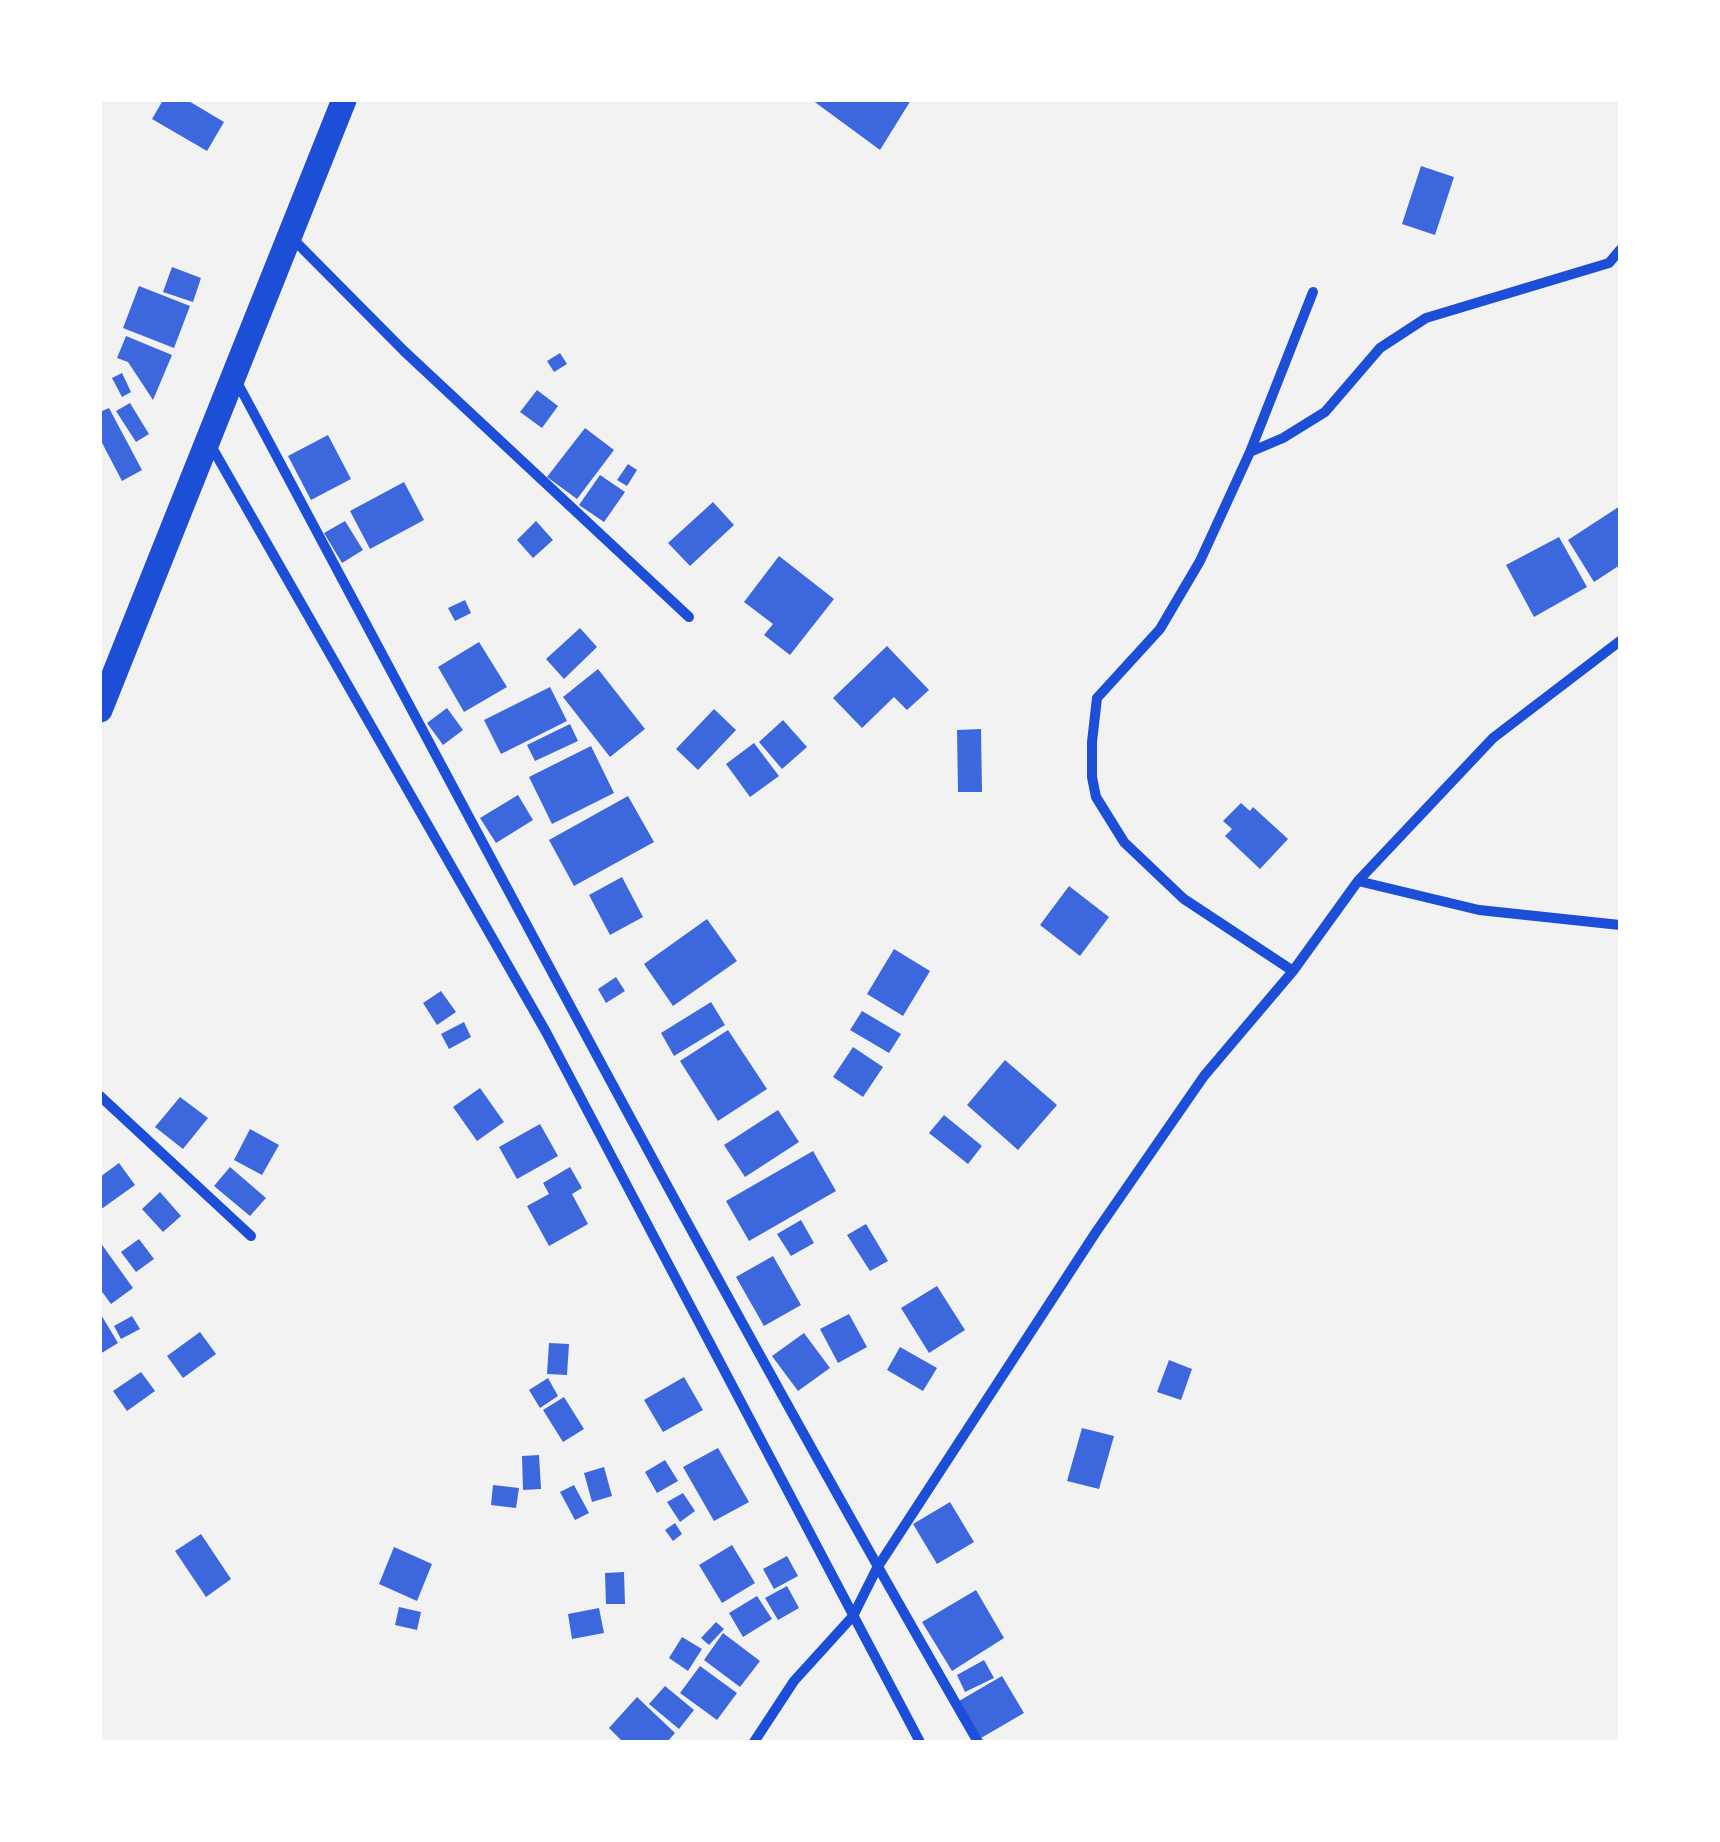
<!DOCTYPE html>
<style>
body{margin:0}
#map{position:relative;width:1720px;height:1842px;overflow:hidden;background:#f2f2f2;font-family:"PT Serif",serif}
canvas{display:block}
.frame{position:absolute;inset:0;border:102px solid #fff;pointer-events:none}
</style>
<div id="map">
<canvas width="1720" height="1842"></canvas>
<div class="frame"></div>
</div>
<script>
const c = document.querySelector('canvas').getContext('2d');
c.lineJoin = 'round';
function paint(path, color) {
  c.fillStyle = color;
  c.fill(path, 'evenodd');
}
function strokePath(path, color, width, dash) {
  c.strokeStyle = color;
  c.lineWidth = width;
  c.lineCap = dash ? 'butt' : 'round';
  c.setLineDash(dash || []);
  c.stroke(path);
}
paint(new Path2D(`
 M163 100H187L224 122 207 151 152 119Z
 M812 100H911L880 150Z
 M1421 166 1454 177 1435 235 1402 224Z
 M172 267 201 278 193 302 163 292Z
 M139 286 190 306 174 348 123 328Z
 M126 336 172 355 153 400 128 362 117 358Z
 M560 353 567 364 554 372 547 361Z
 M122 373 131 392 122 397 112 378Z
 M537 390 558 406 542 428 520 412Z
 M130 403 149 434 136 442 116 411Z
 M109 408 142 470 122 481 100 439V412Z
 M585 428 614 450 577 499 547 477Z
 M328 435 351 479 311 500 288 456Z
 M628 464 637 470 627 486 617 480Z
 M600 475 625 492 604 522 579 505Z
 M404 482 424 520 370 549 350 511Z
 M713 502 734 525 690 566 668 543Z
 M1620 506V565L1594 582 1568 540Z
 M345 521 363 550 342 563 324 533Z
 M536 521 553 540 533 558 517 540Z
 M1559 537 1587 587 1534 617 1506 565Z
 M779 556 834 599 790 655 764 635 773 624 744 602Z
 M465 600 471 613 455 621 448 608Z
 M580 628 597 647 564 679 546 659Z
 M479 642 507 687 464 712 438 667Z
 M887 646 929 690 907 710 894 697 862 728 833 698Z
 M598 669 645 729 610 757 563 697Z
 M550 687 567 721 501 754 484 720Z
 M447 708 463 730 443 745 427 723Z
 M714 709 736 730 698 770 676 749Z
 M783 720 807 747 782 769 759 742Z
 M570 724 578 741 535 761 527 745Z
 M981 729 982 792H958L957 730Z
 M754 743 779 776 750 797 726 764Z
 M591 746 614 793 552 824 529 777Z
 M518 795 533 820 496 843 480 818Z
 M628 796 654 842 574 886 549 840Z
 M1241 803 1250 811 1253 807 1288 839 1260 869 1225 836 1232 829 1223 821Z
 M622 877 643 917 610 935 589 895Z
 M1069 886 1109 917 1080 956 1040 925Z
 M707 919 737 961 673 1006 644 964Z
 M894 949 930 971 903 1016 867 994Z
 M616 977 625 991 606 1003 598 989Z
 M441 991 456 1012 437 1025 423 1003Z
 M711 1002 725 1025 674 1056 661 1033Z
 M862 1011 901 1034 889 1053 850 1030Z
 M464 1022 471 1037 449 1049 441 1034Z
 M728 1030 767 1089 718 1121 680 1061Z
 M853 1047 883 1067 863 1097 833 1077Z
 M1005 1060 1057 1105 1018 1150 967 1105Z
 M480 1088 504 1122 477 1141 453 1107Z
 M180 1097 208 1118 183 1149 155 1127Z
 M778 1110 799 1142 745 1177 724 1145Z
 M944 1115 982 1146 968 1164 929 1133Z
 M540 1124 558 1156 517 1179 499 1147Z
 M250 1129 279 1145 262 1175 234 1160Z
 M813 1151 836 1191 749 1241 726 1201Z
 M119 1163 135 1185 100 1210V1177Z
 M230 1167 266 1198 250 1216 214 1186Z
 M570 1167 582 1188 572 1194 588 1224 549 1246 527 1206 549 1194 543 1183Z
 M160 1192 181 1216 163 1232 142 1209Z
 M801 1220 814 1243 791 1256 777 1234Z
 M866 1224 888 1261 870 1271 847 1235Z
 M139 1239 154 1259 136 1272 121 1252Z
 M100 1242 133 1288 111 1304 100 1289Z
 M773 1256 801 1305 764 1326 736 1277Z
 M937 1286 965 1330 929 1353 901 1308Z
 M100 1313 118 1343 100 1354Z
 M849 1314 867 1347 838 1363 820 1329Z
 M132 1316 140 1329 121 1339 114 1326Z
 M200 1332 216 1354 183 1378 167 1356Z
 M804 1333 830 1368 798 1391 772 1356Z
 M549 1343 569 1344 567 1375 547 1374Z
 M900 1347 937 1368 923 1391 887 1370Z
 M1169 1360 1192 1369 1181 1400 1157 1392Z
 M141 1372 155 1391 127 1411 113 1391Z
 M684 1377 703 1410 663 1432 644 1400Z
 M548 1378 558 1396 540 1408 529 1390Z
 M564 1397 584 1429 563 1442 543 1410Z
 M1082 1428 1114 1436 1099 1489 1067 1481Z
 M718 1448 749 1502 714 1521 683 1467Z
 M539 1455 541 1489 523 1490 522 1456Z
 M665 1460 678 1481 657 1493 645 1472Z
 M604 1467 612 1496 592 1502 584 1473Z
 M493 1485 519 1488 516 1508 491 1505Z
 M574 1485 589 1513 575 1520 560 1492Z
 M683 1493 695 1511 680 1522 667 1502Z
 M950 1502 974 1542 937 1564 913 1524Z
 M675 1523 682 1534 673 1541 665 1530Z
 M201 1534 231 1579 206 1597 175 1551Z
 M732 1545 755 1583 722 1603 699 1565Z
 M394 1547 432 1564 417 1601 379 1584Z
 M787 1556 798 1576 774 1589 763 1569Z
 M624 1572 625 1604H606L605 1573Z
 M787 1586 799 1608 778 1620 765 1598Z
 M976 1590 1004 1638 952 1671 922 1622Z
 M757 1596 772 1619 743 1637 729 1613Z
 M399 1607 421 1612 417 1630 395 1625Z
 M599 1608 604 1633 572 1639 568 1614Z
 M716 1622 724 1629 709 1645 701 1638Z
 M723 1633 760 1661 740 1687 704 1660Z
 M682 1637 702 1649 688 1671 669 1658Z
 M984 1660 994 1678 965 1692 957 1675Z
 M700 1666 737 1693 717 1720 680 1693Z
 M1002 1676 1024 1713 981 1738 959 1701Z
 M665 1686 694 1710 679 1729 649 1704Z
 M637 1697 675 1733 667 1742H623L609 1728Z`), '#3d67dc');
strokePath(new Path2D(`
 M292 238 404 351 689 617
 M237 382C480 837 720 1295 978 1742
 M210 444 546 1032 920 1742
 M1250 452 1283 438 1325 412 1380 348 1426 318 1609 263 1620 250
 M1358 881 1479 910 1620 925
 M1293 971 1184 899 1124 842 1096 797 1092 777V742L1097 698 1160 629 1200 561 1250 452 1313 292
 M100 1096 251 1236
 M754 1742 794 1681 853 1616 877 1568 1096 1232 1204 1076 1293 971 1358 881 1493 738 1620 641`), '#1d4ed8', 10);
strokePath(new Path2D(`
 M100 710 344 100`), '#1d4ed8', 25);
</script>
